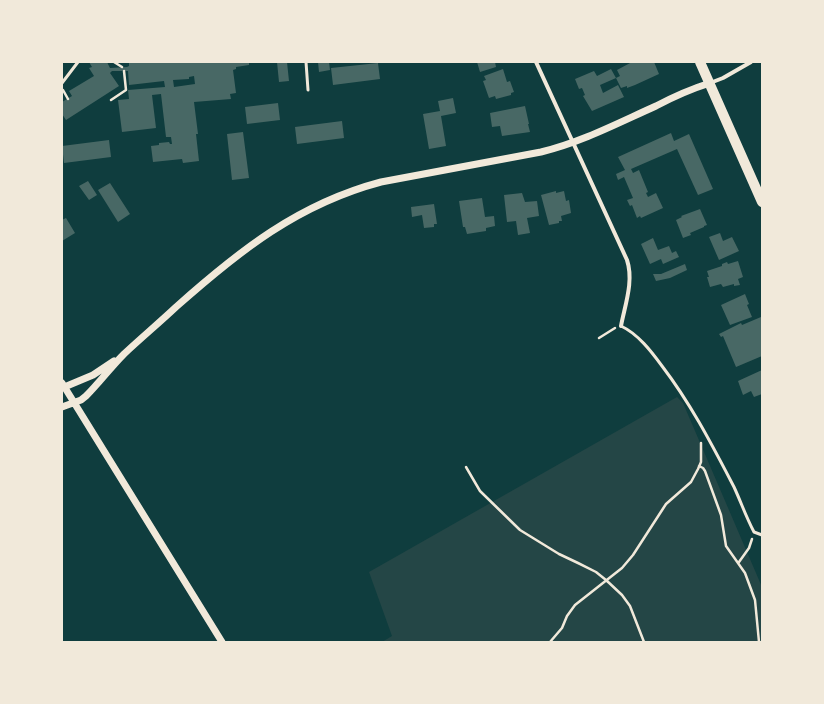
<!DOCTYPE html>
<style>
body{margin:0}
#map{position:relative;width:824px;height:704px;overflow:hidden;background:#0f3d3e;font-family:Inter,sans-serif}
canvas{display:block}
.frame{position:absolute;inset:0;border:63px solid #f1e9da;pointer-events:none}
</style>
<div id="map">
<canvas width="824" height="704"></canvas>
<div class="frame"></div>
</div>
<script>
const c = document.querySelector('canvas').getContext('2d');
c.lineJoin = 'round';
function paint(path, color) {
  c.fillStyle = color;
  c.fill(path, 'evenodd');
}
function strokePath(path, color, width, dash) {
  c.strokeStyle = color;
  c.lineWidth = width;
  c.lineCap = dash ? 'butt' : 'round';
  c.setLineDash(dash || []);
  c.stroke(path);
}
paint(new Path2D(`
 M677 397 683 403 762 587V642H382L392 636 369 572Z`), '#244646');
paint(new Path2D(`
 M89 62H107L110 68 127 67 129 66V62H249V65L236 67V69L233 70 236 93 230 94 231 99 194 102 198 134H196L199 161 183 163 182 159 153 162 151 146 159 145V143L169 142 170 144H172L171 137H166L161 94 152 95 156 128 122 132 118 100 129 99 128 90 165 87 164 81 129 85 128 71H112L110 73 119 86 66 120 62 114V102L72 96 69 91 94 76 89 68 92 67ZM194 76 195 84 174 87 173 80 189 79V77Z
 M277 62H287L289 81 279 82Z
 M318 62H329L330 70 319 72Z
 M477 62H495L496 67 480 72Z
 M632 62H654L659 74 635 85 627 88V86L621 88 616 78 620 76 617 70Z
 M378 63 380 79 333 85 331 68Z
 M503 69 507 82 510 81 514 92 511 93V95L496 99 495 96 489 98 483 81 486 80 484 76Z
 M611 69 616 78 600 85 603 93 618 85 624 97 592 111 583 96 585 95 582 88 579 89 575 79 594 71 597 76Z
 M453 98 456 113 441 116 446 146 429 149 423 114 440 111 438 101Z
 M278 103 280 120 247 124 245 107Z
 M525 106 529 124H528L530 132 502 136 500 126 492 127 490 113Z
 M342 121 344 138 297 144 295 127Z
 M243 132 249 178 232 180 227 134Z
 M671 133 674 141 689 134 713 189 698 195 677 149 631 169 633 173 639 170 648 192 646 193 648 197 656 193 663 208 641 218 640 216 637 218 632 205 630 206 627 200 633 198 624 177 618 180 616 174 625 170 618 157Z
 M109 140 111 157 64 163 62 146Z
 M88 181 97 195 89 200 79 186Z
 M110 183 130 214 118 222 98 190Z
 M556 191V193L564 191 566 201 569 200 571 213 561 216 562 221H559V223L549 225 541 195Z
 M522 193 525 202 537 201 539 216 527 218 530 233 518 235 516 221 507 222 504 195Z
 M482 198 485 217 494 216 495 226 486 228V231L467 234 465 227H463L459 201Z
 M434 204 437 224H434V227L424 228 422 215 412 217 411 207Z
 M700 209 707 225 704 226V227L690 233 691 235 683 238 676 220 682 217 681 216Z
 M66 218 75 233 62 241V220Z
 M720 233 723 241 732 237 739 251 719 260 709 237Z
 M653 238 658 250 669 246 672 253 676 251 679 257 663 264 661 259 650 264 641 244Z
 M738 261 743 277 738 279 740 285 734 286V284L723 287 721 284 710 287 707 277H709L707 271 722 266V264L727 262 728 264Z
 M685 264 687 270 670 278 656 281 653 274H661Z
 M745 294 749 304 747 305 752 317 730 325 721 305Z
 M761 317 762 319V356L736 367 723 336 721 337 719 334 741 323 742 325Z
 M762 370V394L754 397 751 391 743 395 738 381Z`), '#486865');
strokePath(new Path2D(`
 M114 62 122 67
 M63 90 68 99
 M111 100 126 90 124 71
 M599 338 615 328
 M699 466 703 468 705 471 721 515 726 546 745 573 755 600 759 642
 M466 467 480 491 520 530 559 554 578 563 596 572 606 580 622 595 630 606 644 642
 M739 562 749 548 752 539
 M550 642 562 628 567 616 575 605 622 568 633 555 666 504 691 482 698 469 701 462V443`), '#f1e9da', 2.5);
strokePath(new Path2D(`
 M306 62 308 90
 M62 83 78 62
 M621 326C638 334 651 351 662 366 691 404 712 445 734 487 741 502 746 517 754 532L762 535`), '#f1e9da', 3);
strokePath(new Path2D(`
 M536 62 627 260C634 281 625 305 621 326
 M710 83 723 78 751 62`), '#f1e9da', 4);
strokePath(new Path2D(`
 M62 383 222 642
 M62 388 93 375 114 361
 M62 407 81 400 86 396C99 383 111 367 124 354 141 338 159 323 176 307 239 251 298 204 381 182L541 152C582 142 618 123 656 106 673 97 691 89 710 83`), '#f1e9da', 7);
strokePath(new Path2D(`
 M700 62 762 202`), '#f1e9da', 10);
</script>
